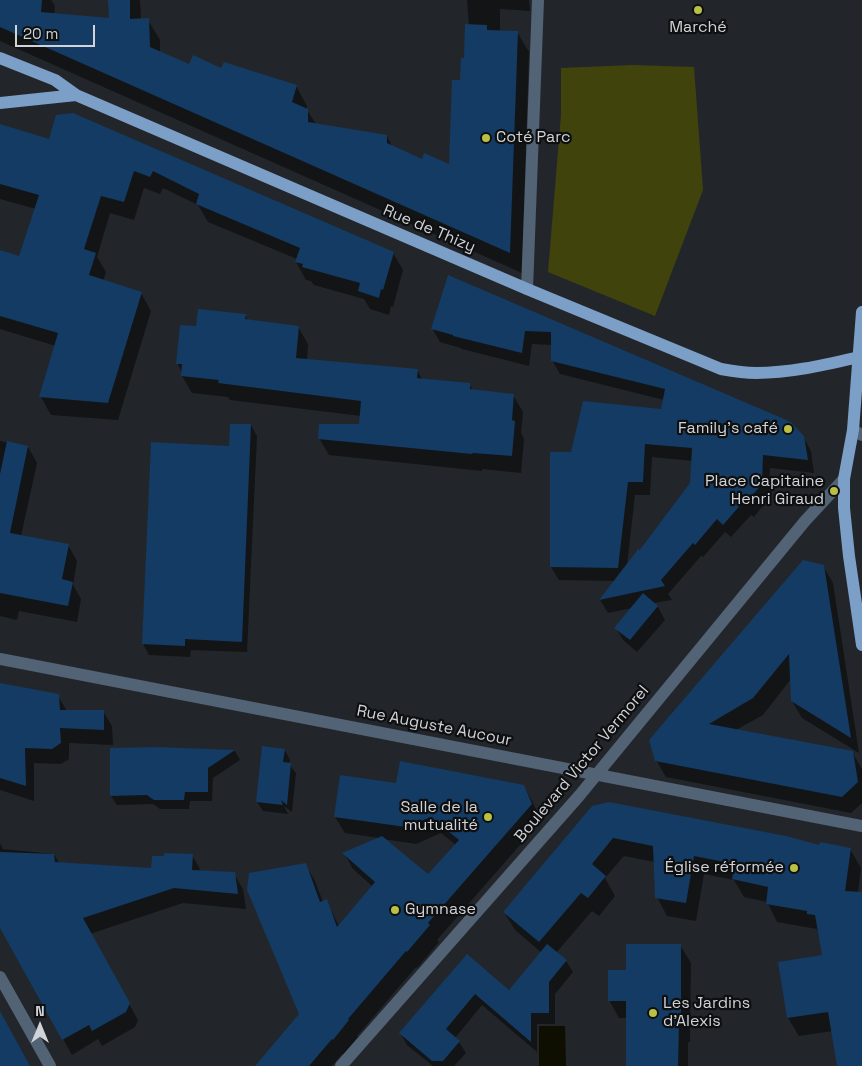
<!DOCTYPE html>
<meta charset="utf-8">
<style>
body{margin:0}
#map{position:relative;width:862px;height:1066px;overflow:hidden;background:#22262a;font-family:"Space Grotesk",sans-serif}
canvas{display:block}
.north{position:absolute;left:15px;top:1001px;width:50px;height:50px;-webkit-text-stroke:4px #0d0f11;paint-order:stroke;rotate:0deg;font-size:14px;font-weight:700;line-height:20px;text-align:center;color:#d1d3d6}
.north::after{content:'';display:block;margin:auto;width:18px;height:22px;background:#d1d3d6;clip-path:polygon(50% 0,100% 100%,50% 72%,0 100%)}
.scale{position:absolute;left:15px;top:25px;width:80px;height:22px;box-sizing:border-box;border:2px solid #d1d3d6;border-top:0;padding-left:6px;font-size:15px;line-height:18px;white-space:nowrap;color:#d1d3d6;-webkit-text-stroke:4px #0d0f11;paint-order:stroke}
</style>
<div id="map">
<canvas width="862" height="1066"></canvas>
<div class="north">N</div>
<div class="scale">20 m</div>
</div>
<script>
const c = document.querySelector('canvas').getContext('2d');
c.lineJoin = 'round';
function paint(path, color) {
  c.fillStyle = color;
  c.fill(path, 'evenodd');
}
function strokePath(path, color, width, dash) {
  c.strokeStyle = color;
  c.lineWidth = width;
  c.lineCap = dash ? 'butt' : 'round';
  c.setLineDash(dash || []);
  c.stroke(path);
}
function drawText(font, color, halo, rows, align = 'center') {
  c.font = font + ' "Space Grotesk",sans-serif';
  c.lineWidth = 4.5;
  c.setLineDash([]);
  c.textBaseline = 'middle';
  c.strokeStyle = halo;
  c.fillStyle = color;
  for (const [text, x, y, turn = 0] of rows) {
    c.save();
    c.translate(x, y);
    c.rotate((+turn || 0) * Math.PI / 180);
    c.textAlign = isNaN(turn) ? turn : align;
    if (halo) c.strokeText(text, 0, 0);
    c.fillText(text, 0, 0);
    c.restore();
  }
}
paint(new Path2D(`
 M633 65 694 67 703 190 655 316 548 272 561 115V68Z`), '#41430d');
paint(new Path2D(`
 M539 1026H565L566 1066H539Z`), '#0e0f01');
paint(new Path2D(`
 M0 0H51L55 6 54 14 110 19 109 0H140L141 20H148L160 40V53L190 66 222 69 296 86 307 106V110L316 124 387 136 393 148 423 160 450 166 469 26 467 0H529L530 11 500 9V31L517 32 529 52 522 273 0 41Z
 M57 116 393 253 403 270 393 307 391 306 389 315 370 309 364 299 314 285 311 281 306 280 296 262 297 259 208 222 198 205 163 188 160 194 144 188 134 220 110 213 97 257 106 272 103 281 141 293 151 311 118 420 51 415 41 397 56 346 0 329V251L20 257 36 209 0 199V126L50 140Z
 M448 276 803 437 811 451 814 473 770 468 769 498 754 517 751 515 731 537 725 532 703 557 701 556 668 594 672 600 653 603 658 607 665 620 637 652 623 640 616 628 632 608 608 613 600 600 615 581 559 580 551 567V453H572L662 410 664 400 560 374 552 360V345L532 344 529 366 462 349 461 348 440 342 432 328ZM652 457 693 461 691 484 640 552 639 550 627 566 635 495H650Z
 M245 315 248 321 298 327 308 344 307 360 417 370 422 379 470 385 473 391 513 395 523 412 521 433 524 439 521 473 482 469V471L329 455 319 438 360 425 361 416 230 400 228 397 192 393 182 376V372L177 363 197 328Z
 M251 425 257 436 247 652 191 650 190 657 149 655 143 644 230 448Z
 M0 441 28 447 37 463 21 536 68 545 77 561 73 585 81 599 77 622 19 611 17 620 0 616Z
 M823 566 833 583 859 753 802 718 792 701 791 679 763 715 736 730 852 752 862 769V803L851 813 666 777 656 760Z
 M0 684 58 696 67 711H103L112 726 113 745 69 743V759L61 764 34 763V801L0 790Z
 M157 749 235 751 240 760 213 778 212 801H190L189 809H160L153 804 117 805 111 796Z
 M285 750 290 760 289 764 296 773 292 812 284 806 288 814 263 811 257 802Z
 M397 784 524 786 533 803 541 821 437 940 439 942 417 968 416 967 357 1036 358 1037 343 1055 342 1054 332 1066H256L300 1014 305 864 315 881 323 902 326 900 339 926 373 887 353 869 344 853 379 838 345 833 335 817ZM441 833 456 845 429 876 383 839 416 844Z
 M593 807 820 846 850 849 861 868 858 893H862V1066H838L833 1031 799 1036 788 1018 779 963 824 956 817 929 777 922 767 902 744 897 734 880 704 874 696 921 667 916 657 897 655 862 624 856 605 878 615 896 599 916 592 911 556 953 566 961 573 972 555 994V1024H537V1052L482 1005 455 1038 459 1042 466 1053 454 1066H433L407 1045 401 1034 467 956 509 992 542 953 515 930 504 912Z
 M0 843 3 849 54 854 59 863 153 869 192 855 201 871 234 874 243 889 246 909 183 903 90 934 138 1020 135 1027 102 1046 98 1039 72 1055 0 926Z
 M680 945 691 963 690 1042H688V1066H627V1018H619L609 1000 627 971Z`), '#0007');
paint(new Path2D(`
 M0 0H42L41 12 109 18 108 0H130V19L149 18 150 47 189 64 193 55 221 68 224 62 297 85 292 102 308 109V122L387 135V143L422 159 424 153 449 164 452 80H460L461 58H464L465 24 487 25V30L518 31 510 253 0 27Z
 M73 113 394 252 383 290 381 289 379 298 358 291 360 283 302 267 303 264 295 262 300 248 196 204 199 194 153 171 150 177 134 171 124 202 101 196 84 249 96 253 89 275 142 292 108 403 39 397 58 333 0 316V250L19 256 39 195 0 184V124L49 139 56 115Z
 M448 275 791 422 804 436 808 460 763 455 762 484 745 504 743 502 723 525 717 519 695 545 693 543 661 580 665 586 599 600 639 548V551L690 483 692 448 645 444 643 482H628L618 568 550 567V452H571L583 401 661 409 665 389 551 361V332L525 331 522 353 453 336V335L431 329Z
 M198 309 246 314 245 319 299 326 296 358 418 369 417 378 470 383V389L514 394 512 420 515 421 512 456 473 453 472 454 318 439 319 424H359L361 401 218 383 219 380 181 376 182 364H176L180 325 196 326Z
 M230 424H251L242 642 185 639V646L142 644 151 442 229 446Z
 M7 441 28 446 10 533 69 544 62 579 73 582 68 606 0 593V474Z
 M803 560 824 565 851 738 791 701 789 654 753 698 709 724 853 751 858 782 842 797 655 761 649 740Z
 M643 593 658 606 630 640 614 628Z
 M0 683 59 694 60 710H104V730L60 728 61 743 52 749 25 748 26 786 0 778Z
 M262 746 285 749 283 762 291 763 287 805 281 800 283 805 256 802Z
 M157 747 235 750 208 768V792H185L184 800H154L147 795 110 796V748Z
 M400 761 524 785 532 804 428 923 430 925 407 952 406 951 348 1019 349 1020 333 1040 332 1039 309 1066H255L299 1014 247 890 249 873 306 863 320 902 327 899 337 927 375 882 342 853 382 836 428 874 459 840 431 817 406 827 334 817 340 775 396 783Z
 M609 802 786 836 819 845 820 842 851 848 845 891 862 892V1066H837L828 1012 787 1018 778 962 822 955 815 915 807 914V911L766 904 768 887 732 879 735 864 694 856 686 903 655 898 653 846 613 838 592 864 606 876 588 898 581 893 539 942 503 912 592 806Z
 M0 852 54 854 55 862 151 868 152 856H164V853L193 854 192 870 235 872 238 894 174 888 83 918 130 1003 126 1012 92 1031 89 1025 62 1040 0 928Z
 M547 944 567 960 549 982V1013H531V1042L475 994 446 1029 460 1041 443 1061H432L399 1033 467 954 509 990Z
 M626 944H681V1025H679L678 1066H626V1001H608V970H626Z
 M0 1011 30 1066H0Z`), '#133b63');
strokePath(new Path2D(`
 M527 289 538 0
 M853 430 862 435
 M0 659 862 826
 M0 977 50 1066
 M341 1066 579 796 805 521 844 479`), '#526376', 12);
strokePath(new Path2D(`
 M0 58 55 80 76 95 527 289 721 369C732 371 744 373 756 373 791 373 824 365 859 357
 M0 103 76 95
 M862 312 853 430 844 479V508L849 556 862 645`), '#7c9fc7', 12);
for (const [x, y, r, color] of [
 [698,10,5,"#bac045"],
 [486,138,5,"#bac045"],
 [788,429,5,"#bac045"],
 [834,491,5,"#bac045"],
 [488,817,5,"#bac045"],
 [794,868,5,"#bac045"],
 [395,910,5,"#bac045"],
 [653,1013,5,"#bac045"]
]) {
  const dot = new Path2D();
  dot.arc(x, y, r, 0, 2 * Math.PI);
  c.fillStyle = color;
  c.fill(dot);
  strokePath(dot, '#0d0f11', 2);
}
drawText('16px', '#d1d3d6', '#0d0f11', [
 ["Marché",698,28,"center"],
 ["Coté Parc",496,138,"left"],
 ["Family's café",778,429],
 ["Place Capitaine",824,482],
 ["Henri Giraud",824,500],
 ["Salle de la",478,808],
 ["mutualité",478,826],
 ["Église réformée",784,868],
 ["Gymnase",405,910,"left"],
 ["Les Jardins",663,1004,"left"],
 ["d'Alexis",663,1022,"left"]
], 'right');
drawText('16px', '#d1d3d6', '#0d0f11', [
 ["Rue de Thizy",429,229,23],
 ["Rue Auguste Aucour",434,726,11],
 ["Boulevard Victor Vermorel",582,764,-50]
]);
</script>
